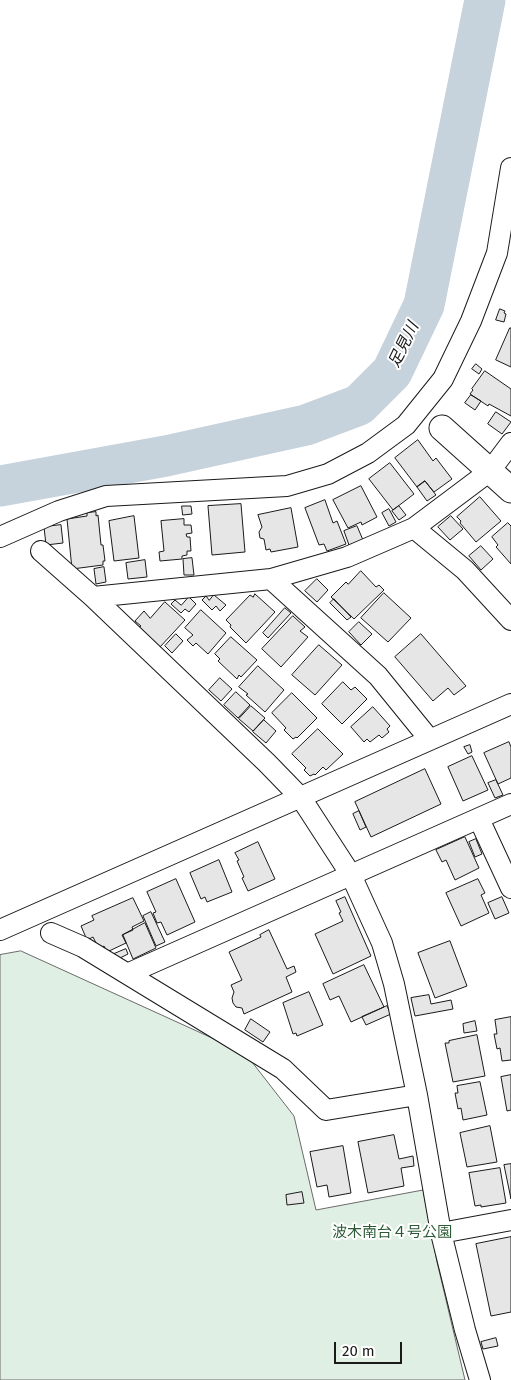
<!DOCTYPE html>
<meta charset="utf-8">
<style>
body{margin:0}
#map{position:relative;width:511px;height:1380px;overflow:hidden;background:#fff;font-family:"Fira Sans",sans-serif}
canvas{display:block}
.scale{position:absolute;left:334px;top:1342px;width:68px;height:22px;box-sizing:border-box;border:2px solid #1a1a1a;border-top:0;padding-left:6px;font-size:15px;line-height:18px;white-space:nowrap;color:#1a1a1a;-webkit-text-stroke:4px #fff;paint-order:stroke}
</style>
<div id="map">
<canvas width="511" height="1380"></canvas>
<div class="scale">20 m</div>
</div>
<script>
const c = document.querySelector('canvas').getContext('2d');
c.lineJoin = 'round';
function paint(path, color) {
  c.fillStyle = color;
  c.fill(path, 'evenodd');
}
function strokePath(path, color, width, dash) {
  c.strokeStyle = color;
  c.lineWidth = width;
  c.lineCap = dash ? 'butt' : 'round';
  c.setLineDash(dash || []);
  c.stroke(path);
}
function drawText(font, color, halo, rows, align = 'center') {
  c.font = font + ' "Fira Sans","Noto Sans JP",sans-serif';
  c.lineWidth = 4;
  c.setLineDash([]);
  c.textBaseline = 'middle';
  c.strokeStyle = halo;
  c.fillStyle = color;
  for (const [text, x, y, turn = 0] of rows) {
    c.save();
    c.translate(x, y);
    c.rotate((+turn || 0) * Math.PI / 180);
    c.textAlign = isNaN(turn) ? turn : align;
    if (halo) c.strokeText(text, 0, 0);
    c.fillText(text, 0, 0);
    c.restore();
  }
}
const green = new Path2D(`
 M21 951 245 1053 294 1116 316 1210 423 1190 437 1262 465 1380H0V955Z`);
paint(green, '#e0efe3');
strokePath(green, '#6a6a6a', 1);
strokePath(new Path2D(`
 M0 486 166 456 306 425 359 405 392 372 424 305 485 0`), '#c6d2dc', 41);
const building = new Path2D(`
 M500 309 505 311 504 313 506 314 504 322 496 320Z
 M510 328H511V367L496 360Z
 M476 364 482 369 479 374 472 369Z
 M485 371 511 389V416L489 404 488 406 470 394 473 390 472 389Z
 M471 395 481 401 475 410 465 403Z
 M496 412 511 422 502 434 488 424Z
 M418 440 433 461 436 458 452 479 434 492 425 481 417 487 395 458Z
 M390 463 414 494 393 510 369 479Z
 M425 481 436 495 427 501 417 487Z
 M361 486 377 517 362 525 361 522 348 528 333 500Z
 M480 497 501 521 476 542 460 523 461 521 457 517Z
 M325 500 333 523 337 521 346 544 327 551 324 544 319 545 305 508Z
 M241 504 245 552 212 555 208 506Z
 M182 506H191L192 514 183 515Z
 M399 506 406 515 399 520 392 511Z
 M291 508 298 547 271 552 270 549 266 550 264 539 260 538 259 532 262 527 258 515Z
 M389 509 396 522 389 526 382 513Z
 M96 512V516L98 515 101 545H103L105 561H103V565L72 569 67 519 87 516V513Z
 M134 516 139 558 114 561 109 521Z
 M451 516 463 529 450 540 438 527Z
 M184 519V525H191L192 533 186 534 187 537H190L191 551H187V555L182 556V559L160 561 159 552 164 551 161 521Z
 M508 523 511 526V564L496 547 498 545 492 537Z
 M61 525 63 543 46 545 44 527Z
 M357 526 363 540 349 545 344 531Z
 M481 546 493 559 481 570 469 556Z
 M192 558 194 575H184L183 559Z
 M145 560 147 577 128 579 126 563Z
 M104 567 106 582 96 584 94 569Z
 M361 571 376 587 379 585 384 590 354 619 331 597 346 582 348 584Z
 M317 579 328 590 317 602 305 591Z
 M384 593 411 618 388 642 361 618Z
 M255 594 275 612 246 643 230 627 231 625 226 620 250 595 253 597Z
 M214 595 226 605 220 611 216 606 212 610 202 600 206 596 209 600Z
 M189 597 196 604 189 612 185 609 181 613 171 604 175 600 181 605Z
 M334 599 351 617 347 620 330 603Z
 M165 602 185 620 160 647 139 627 141 626 135 621 144 611 150 618Z
 M285 608 291 613 268 638 263 633Z
 M201 610 226 633 208 654 196 643 193 646 187 640 193 635 185 628Z
 M293 616 305 627 300 631 308 637 281 667 262 649Z
 M359 622 372 634 361 645 349 632Z
 M176 634 183 641 172 653 165 646Z
 M421 634 466 686 454 695 448 688 433 701 395 657Z
 M231 637 257 660 241 677 239 675 237 679 218 661 220 659 215 654Z
 M319 645 342 665 315 695 292 675Z
 M258 666 284 690 265 712 246 695 248 694 239 687Z
 M220 678 232 689 221 701 209 690Z
 M343 682 351 690 355 687 367 699 342 724 322 704Z
 M236 692 250 705 238 718 224 705Z
 M292 693 317 718 297 738 296 737 293 739 284 730 286 728 272 713Z
 M251 706 265 718 253 731 239 719Z
 M373 707 390 726 387 729 389 732 382 738 379 735 370 742 367 739 364 742 351 727Z
 M264 720 276 731 266 743 253 732Z
 M318 729 343 754 326 770 323 767 315 775 314 774 310 776 304 770 306 768 292 754Z
 M509 742 511 747V778L498 784 484 753Z
 M470 745 472 752 468 754 464 747Z
 M472 756 488 790 463 801 448 767Z
 M425 769 441 804 371 837 355 802Z
 M496 780 503 795 495 798 488 783Z
 M359 811 366 827 360 830 353 814Z
 M465 837 479 868 455 880 446 860 442 862 436 850Z
 M476 839 482 854 475 857 469 842Z
 M258 842 275 879 248 891 242 878 244 877 237 861 239 860 235 853Z
 M219 860 232 892 207 902 205 897 201 899 190 873Z
 M176 879 195 922 167 935 161 922 157 923 153 913 156 912 147 892Z
 M478 879 485 893 481 895 489 913 461 926 446 893Z
 M345 897 371 956 333 974 315 934 343 921 339 913 341 912 336 901Z
 M502 897 509 913 495 919 488 903Z
 M133 898 144 921 132 927 133 930 122 935 126 943 107 952 104 946 99 949 93 937 87 940 81 926 94 920 92 916Z
 M151 912 165 942 156 946 143 916Z
 M145 923 156 948 133 959 123 935Z
 M269 930 287 969 294 966 296 972 286 977 292 992 244 1014 242 1008 236 1007 233 1003 232 998 234 992 231 985 242 980 229 952 261 937 260 935Z
 M450 941 467 986 435 998 418 953Z
 M126 949 128 954 116 960 114 954Z
 M364 965 384 1007 351 1022 339 996 330 1000 323 984Z
 M309 992 323 1025 297 1036 296 1033 293 1034 283 1003Z
 M429 995 431 1004 451 1000 453 1009 415 1016 411 998Z
 M387 1006 391 1014 366 1025 362 1017Z
 M511 1017V1060L502 1061 500 1048 497 1049 494 1034H497L495 1020Z
 M251 1019 270 1032 263 1042 245 1030Z
 M475 1021 477 1031 464 1033 463 1024Z
 M477 1035 485 1076 453 1082 445 1043H449V1041Z
 M511 1075V1110L507 1111 501 1077Z
 M480 1082 487 1115 463 1120 461 1108 458 1109 455 1093H458L457 1086Z
 M490 1126 497 1162 467 1167 460 1133Z
 M394 1135 399 1159 413 1156 414 1166 401 1168 404 1186 368 1193 358 1142Z
 M343 1146 351 1193 329 1197 327 1185 317 1187 310 1152Z
 M511 1164V1199L504 1165Z
 M500 1168 506 1203 481 1207V1205L475 1206 469 1173Z
 M302 1192 304 1203 287 1205 286 1195Z
 M511 1237V1312L491 1316 476 1244Z
 M496 1338 498 1346 483 1349 481 1342Z`);
paint(building, '#e6e6e6');
strokePath(building, '#1a1a1a', 1);
const minor = new Path2D(`
 M414 528 465 570 511 620
 M0 537 59 511 106 496 287 486 328 474 368 453 406 425 443 379 471 321 497 253 511 168
 M41 551 93 597 267 763 301 798 351 875 382 943 394 984 417 1095 441 1233 465 1330 480 1380
 M271 579 378 676 430 740
 M93 597 271 579 347 557 414 528 490 471 511 443
 M479 819 511 888
 M0 930 511 704
 M51 933 83 947 283 1069 326 1110 417 1095
 M127 974 511 804
 M441 1233 511 1220`);
const tertiary = new Path2D(`
 M442 428 511 490`);
strokePath(minor, '#1a1a1a', 22);
strokePath(tertiary, '#1a1a1a', 27);
strokePath(minor, '#fff', 20);
strokePath(tertiary, '#fff', 25);
drawText('15px', '#2b5a34', '#fff', [
 ["波木南台４号公園",392,1233]
]);
drawText('italic 16px', '#1a1a1a', '#fff', [
 ["足見川",404,345,-64]
]);
</script>
